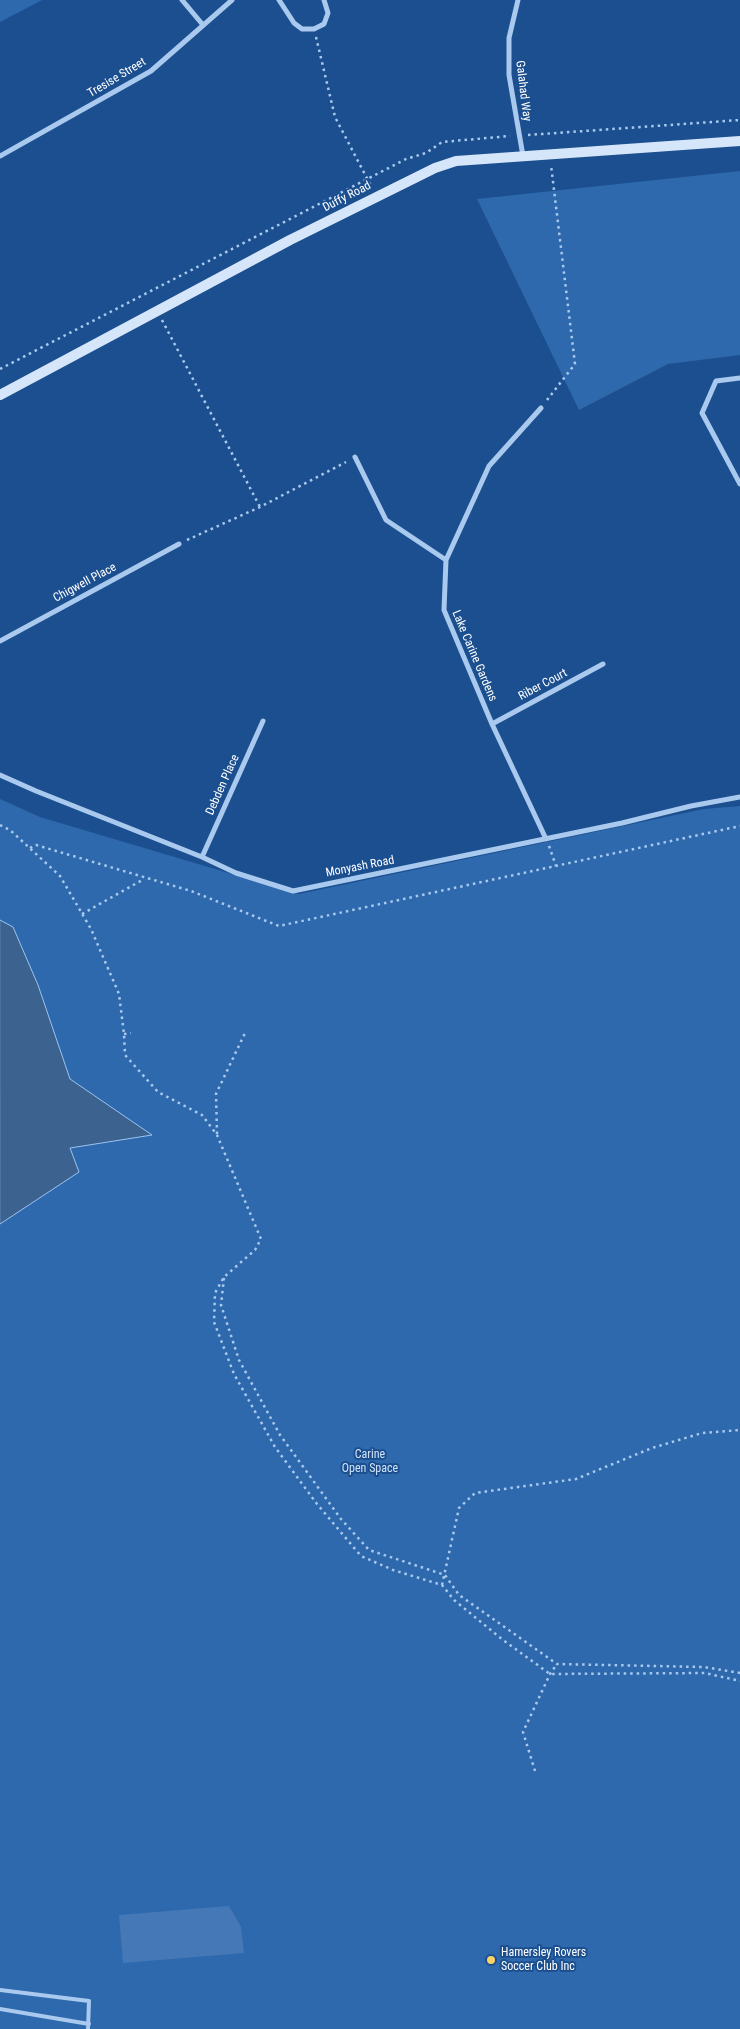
<!DOCTYPE html>
<style>
body{margin:0}
canvas{display:block;background:#1b4f8f}
</style>
<canvas width="740" height="2029"></canvas>
<script>
const c = document.querySelector('canvas').getContext('2d');
c.lineJoin = 'round';
function paint(path, color) {
  c.fillStyle = color;
  c.fill(path, 'evenodd');
}
function strokePath(path, color, width, dash) {
  c.strokeStyle = color;
  c.lineWidth = width;
  c.lineCap = dash ? 'butt' : 'round';
  c.setLineDash(dash || []);
  c.stroke(path);
}
function drawText(font, color, halo, rows, align = 'center') {
  c.font = font + ' "Roboto Condensed",sans-serif';
  c.lineWidth = 4;
  c.setLineDash([]);
  c.textBaseline = 'middle';
  c.strokeStyle = halo;
  c.fillStyle = color;
  for (const [text, x, y, turn = 0] of rows) {
    c.save();
    c.translate(x, y);
    c.rotate((+turn || 0) * Math.PI / 180);
    c.textAlign = isNaN(turn) ? turn : align;
    if (halo) c.strokeText(text, 0, 0);
    c.fillText(text, 0, 0);
    c.restore();
  }
}
paint(new Path2D(`
 M0 0H42L0 22Z
 M740 171V355L668 364 579 410 477 199Z
 M0 799 40 817 299 894 704 809 740 806V2029H0Z`), '#2e69ad');
const water = new Path2D(`
 M0 920 13 927 38 985 70 1079 152 1135 70 1148 79 1172 0 1224Z`);
paint(water, '#3c6290');
strokePath(water, '#9cc4f0', 1);
paint(new Path2D(`
 M229 1906 241 1927 244 1953 123 1963 119 1915Z`), '#4478b7');
strokePath(new Path2D(`
 M316 37 335 117 371 186
 M528 135 740 120
 M162 320 260 507
 M0 369 406 159 426 153 442 142 510 136
 M547 400 575 364 551 165
 M187 540 260 507 346 462
 M0 825 10 830 60 876 91 929 119 994 124 1034 125 1055 158 1092 202 1115 217 1135 261 1239 255 1250 224 1277 215 1293 214 1322 234 1374 275 1447 317 1504 361 1556 393 1570 442 1585 454 1600 503 1640 550 1674 705 1673 740 1681
 M549 846 556 866
 M30 848 36 845 191 891 279 926 740 826
 M82 914 144 879
 M124 1034 131 1033
 M217 1134 216 1094 245 1033
 M224 1278 221 1305 239 1360 280 1435 341 1519 369 1550 445 1575 459 1595 557 1664 704 1667 740 1673
 M442 1585 459 1508 475 1493 576 1479 652 1448 702 1433 740 1430
 M535 1771 523 1732 550 1674 557 1664`), '#a9c9ee', 2.5, [2.5, 4]);
strokePath(new Path2D(`
 M0 1990 89 2001 88 2029
 M0 2009 89 2024`), '#a9c9ee', 4);
strokePath(new Path2D(`
 M182 0 203 25
 M279 0 294 23 302 29H314L324 24 328 13 324 0
 M518 0 509 38V75L523 156
 M0 156 151 71 232 0
 M740 378 716 381 702 413 740 484
 M541 408 489 466 446 560 444 610 492 724 546 839
 M355 457 386 520 446 560
 M0 641 179 544
 M492 724 603 664
 M0 775 36 791 202 857 236 873 293 891 622 823 691 806 740 797
 M202 857 263 721`), '#a9c9ee', 5);
strokePath(new Path2D(`
 M0 395 290 240 435 168 456 161 740 141`), '#d6e6fa', 10);
for (const [x, y, r, color] of [
 [491,1960,5,"#ffd166"]
]) {
  const dot = new Path2D();
  dot.arc(x, y, r, 0, 2 * Math.PI);
  c.fillStyle = color;
  c.fill(dot);
  strokePath(dot, '#1b4f8f', 2);
}
drawText('12px', '#fff', '#1b4f8f', [
 ["Tresise Street",117,78,-31],
 ["Galahad Way",523,91,83],
 ["Duffy Road",347,197,-27],
 ["Chigwell Place",85,583,-28],
 ["Lake Carine Gardens",474,656,67],
 ["Riber Court",543,685,-28],
 ["Debden Place",223,785,-66],
 ["Monyash Road",360,867,-11]
]);
drawText('12px', '#cfe3fa', '#1b4f8f', [
 ["Carine",370,1455],
 ["Open Space",370,1469]
]);
drawText('12px', '#fff', '#1b4f8f', [
 ["Hamersley Rovers",501,1953],
 ["Soccer Club Inc",501,1967]
], 'left');
</script>
